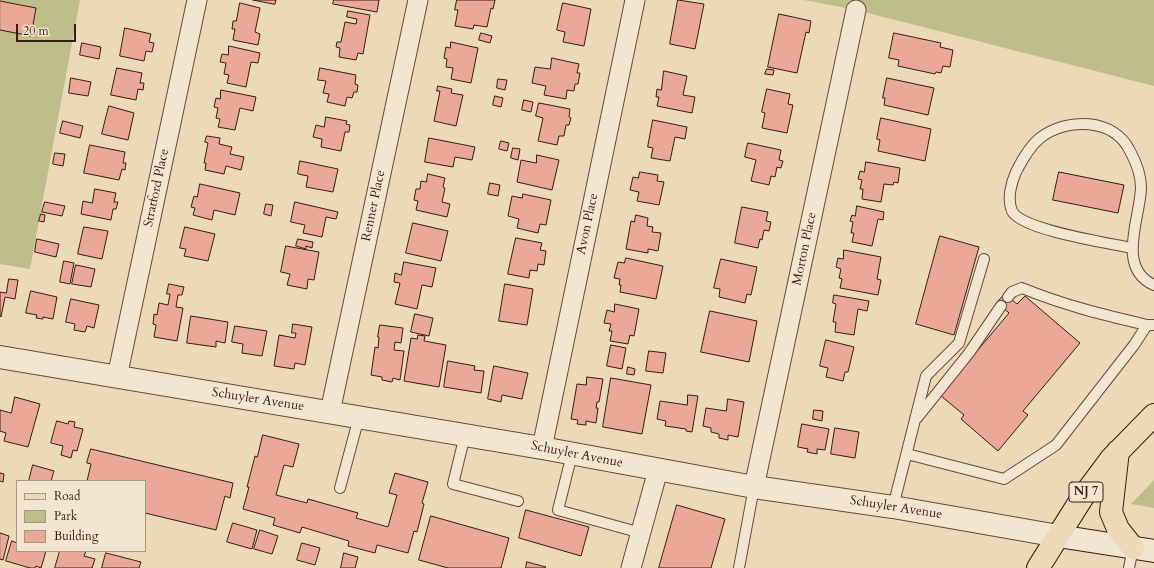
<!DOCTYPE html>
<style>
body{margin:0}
#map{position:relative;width:1154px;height:568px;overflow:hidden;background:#ecd9b8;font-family:Cardo,serif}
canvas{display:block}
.legend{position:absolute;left:16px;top:480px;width:130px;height:72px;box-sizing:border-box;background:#f3e6d1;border:1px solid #a89584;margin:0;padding:5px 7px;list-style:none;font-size:12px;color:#371c10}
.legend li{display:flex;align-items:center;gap:8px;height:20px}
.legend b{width:20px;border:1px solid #a89584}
.scale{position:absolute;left:16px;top:24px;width:60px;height:18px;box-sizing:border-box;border:2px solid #371c10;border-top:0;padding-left:5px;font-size:12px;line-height:14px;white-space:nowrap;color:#371c10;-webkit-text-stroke:3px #f3e6d1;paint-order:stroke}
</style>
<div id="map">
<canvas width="1154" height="568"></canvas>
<ul class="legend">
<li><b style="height:5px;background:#ecd9b8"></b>Road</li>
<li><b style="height:11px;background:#bebe8a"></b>Park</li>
<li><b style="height:11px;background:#e9a898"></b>Building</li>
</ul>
<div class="scale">20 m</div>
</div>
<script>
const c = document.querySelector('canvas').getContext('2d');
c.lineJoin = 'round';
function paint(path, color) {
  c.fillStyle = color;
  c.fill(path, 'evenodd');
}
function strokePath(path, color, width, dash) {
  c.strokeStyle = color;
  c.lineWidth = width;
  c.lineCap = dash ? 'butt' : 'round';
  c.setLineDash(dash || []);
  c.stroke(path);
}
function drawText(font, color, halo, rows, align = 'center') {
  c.font = font + ' Cardo,serif';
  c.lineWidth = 3;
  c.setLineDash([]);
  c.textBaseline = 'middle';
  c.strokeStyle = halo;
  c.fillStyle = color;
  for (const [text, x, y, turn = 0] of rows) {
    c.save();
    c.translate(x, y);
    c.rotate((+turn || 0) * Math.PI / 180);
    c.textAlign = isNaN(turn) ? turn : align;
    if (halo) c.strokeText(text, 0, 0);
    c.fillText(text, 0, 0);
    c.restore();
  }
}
paint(new Path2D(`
 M0 0H80L30 269 0 264Z
 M804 0H1154V86L856 10Z
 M1154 480V508L1131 504Z`), '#bebe8a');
const building = new Path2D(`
 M253 0H276L275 4Z
 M334 0H379L377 12 333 4Z
 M457 0H495L493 9 491 8 487 27 474 25 473 29 455 26 458 10H455Z
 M678 0 704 4 695 49 670 44Z
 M0 1 36 8 31 36 0 30Z
 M240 3 260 8 255 32 260 34 258 45 233 40 235 29H232L233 21H236Z
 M563 3 591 9 584 46 563 42 565 32 557 30Z
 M348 11 370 15 363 54 358 53 356 60 339 57 340 48 336 47 337 42H341L345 22 356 24 357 19 347 17Z
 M779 14 811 21 809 33 806 32 797 73 768 67Z
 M125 28 151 34 149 42 154 43 152 52 146 51 144 61 120 56Z
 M481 33 492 36 490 43 479 40Z
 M894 33 941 43 940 47 953 50 950 67 943 66 941 73 936 72 935 74 898 66 899 60 889 58Z
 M451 42 478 48 471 83 451 79 453 68 446 67 447 59 444 58 446 47 450 48Z
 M82 43 101 47 99 59 80 55Z
 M229 46 260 53 258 63 251 62 246 87 227 83 229 75 224 74 226 63 220 62 222 54 228 55Z
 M552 58 579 64 577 73H580L578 84H575L574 91 567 90 566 99 544 95 546 86 532 83 535 67 550 69Z
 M117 68 142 73 140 83H144L143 90 138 89 136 100 111 95Z
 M320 68 356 75 355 84 358 85 357 92H354L352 98 347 97 345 106 327 102 329 94 323 93 326 81 318 80Z
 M767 69 774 70 773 75 765 74Z
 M664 71 687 76 683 95 695 97 692 113 657 106 659 97H656L657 89 661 90Z
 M71 78 91 82 88 96 69 93Z
 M887 78 934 88 928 115 884 105 885 98H883Z
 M498 79 507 80 505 90 497 88Z
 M438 86 452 89 451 93 463 95 456 126 434 121 440 91H437Z
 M767 89 790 94 788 104 793 105 787 133 762 128 765 113 762 112Z
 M221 90 256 97 253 111 240 108 235 130 218 127 220 119 216 118 218 108 214 107 216 98 220 99Z
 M495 96 503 98 501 107 493 105Z
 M524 100 533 102 531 112 522 110Z
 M539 103 570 109 569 117 571 118 569 125H566L564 136H559L557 145 538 141 543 118 536 116Z
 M109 106 134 113 128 140 102 134Z
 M326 117 347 121 346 124 350 125 349 132H345L341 151 321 147 322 139 313 137 316 125 324 127Z
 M881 118 931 129 925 161 878 151 880 140 877 139Z
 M653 120 687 127 685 139 675 137 670 161 651 158 653 148 648 147Z
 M63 121 83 126 80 138 60 133Z
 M207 136 220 138 219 144 232 147 230 154 244 157 241 170 226 166 224 174 205 170 206 163H204L208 143 205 142Z
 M429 138 475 147 472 160 455 157 453 167 425 162Z
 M501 141 509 143 507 151 499 149Z
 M748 143 781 150 779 160 783 161 781 168 777 167 775 177 771 176 769 185 751 181 756 160 745 157Z
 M90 145 125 152 123 163H126L125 170 122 169 119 180 84 173Z
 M513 148 520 149 518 160 511 158Z
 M55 153 65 154 63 166 53 164Z
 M537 155 559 160 552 190 517 182 521 160 536 163Z
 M300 161 338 169 333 192 306 187 308 176 298 174Z
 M866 162 900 168 898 183 894 182 893 185 884 184 881 202 862 199 863 189H860L862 180 858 179 860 171 864 172Z
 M640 172 658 175 657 181 664 182 659 205 637 201 639 192 630 190 633 177 638 178Z
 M1059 172 1124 185 1118 213 1053 200Z
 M428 174 445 178 443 187 445 188 442 202 450 204 447 217 416 210 418 201 414 200 416 189H420L421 181 426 182Z
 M490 183 500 185 498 196 488 194Z
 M200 184 240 193 235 215 214 210 212 220 193 215 195 208 191 207 194 196 197 197Z
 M95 189 116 193 114 202H118L116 209H113L111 220 81 214 83 201 92 203Z
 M523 194 551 200 546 225 540 224 538 233 517 228 519 219 508 216 512 196 522 198Z
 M45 202 65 206 62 216 42 212Z
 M295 202 338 212 336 219 326 217 322 237 303 233 305 225 291 222Z
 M266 204 273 205 271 216 264 214Z
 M857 206 884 212 883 220 878 219 872 246 852 242 854 233H851L853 222 850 221 852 215 855 216Z
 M742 207 768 212 766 221 771 222 769 231 764 230 762 240 760 239 758 248 735 243Z
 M41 214 45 215 44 222 39 221Z
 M636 215 648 218 647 226 653 227 652 232 661 233 658 251 648 249V253L626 249 631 221 634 222Z
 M413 223 448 231 441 261 406 253Z
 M84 227 108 231 102 259 78 254Z
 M185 227 215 234 208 261 184 256 186 249 180 248Z
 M940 236 979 247 954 335 916 324Z
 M516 238 542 243 540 250 546 251 544 265 538 264 537 271 530 270 529 278 508 274Z
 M37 239 59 244 56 257 35 252Z
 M298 239 313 242 312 248 306 246V249L296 246Z
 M286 246 319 252 314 280 308 279 307 289 287 285 290 274 281 272Z
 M844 250 881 257 877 279 881 280 878 295 840 288 842 279 839 278 841 269 836 267 838 258 843 259Z
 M626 258 663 266 656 299 620 292 621 285H619L620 279 614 278 618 262 624 263Z
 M721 259 757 267 751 295 747 294 745 303 719 297 720 289 714 288Z
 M64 261 74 263 70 284 60 282Z
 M404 262 436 268 432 287 422 285 417 309 395 304 400 283 394 282 395 273 401 275Z
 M76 265 95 269 91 287 72 284Z
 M9 279 18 280 15 299 5 297 1 317 0 316V292L6 293Z
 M169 284 184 287 182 295H178L176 307 183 308 177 341 154 337 156 325 153 324 154 314 157 315 159 303 168 305 170 294H167Z
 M505 284 533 289 527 325 499 321Z
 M31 291 57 297 53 319 43 317V319L36 318 37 315 26 313Z
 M1005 294 1017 304 1025 296 1080 343 1023 411 1028 415 998 451 961 419 964 415 940 395 1009 313 997 303Z
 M834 295 869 301 867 311 858 309 854 335 835 332 836 322H833L836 304 833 303Z
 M71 299 99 305 94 328 87 326 85 332 74 330 75 324 66 322Z
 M615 304 639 309 634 336 630 335 628 344 610 341 612 331H609L611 324 604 323 607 310 614 312Z
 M710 311 757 321 749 362 701 352Z
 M415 314 433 318 429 336 411 332Z
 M191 316 228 322 225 343 216 341V347L187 343Z
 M293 324 312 327 305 365 295 363 294 369 274 366 279 335 295 338 296 333H292Z
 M380 325 403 328 401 343 395 342 394 350 404 351 400 380 393 378 392 382 382 380V377L371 375 375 347 378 348 379 337H378Z
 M235 326 267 331 262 356 242 353 243 344 232 342Z
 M418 335 425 336 424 341 446 345 439 387 404 381 411 338 417 339Z
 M826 340 854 347 848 372H845L843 381 826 377 828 368 820 366Z
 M611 345 626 348 622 369 607 366Z
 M649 351 666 353 663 373 646 371Z
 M448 361 475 366 474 370 484 371 481 393 444 387Z
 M494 366 528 373 522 399 502 395 501 402 488 399Z
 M628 367 635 369 634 375 627 374Z
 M587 377 603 379 599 402H597L596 408H598L596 423 586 421V425L577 424 578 420 571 419 577 384 586 385Z
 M611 378 651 385 642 434 603 427Z
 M688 395 698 396 692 432 686 431V429L665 426 666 421 657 419 660 401 687 405Z
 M15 397 40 404 28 447 4 441 6 433 0 431V410L11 413Z
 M728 399 744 402 738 437 728 435V440L719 438V434L711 432V428L703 426 706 408 726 411Z
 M814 410 823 411 822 421 813 419Z
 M57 421 68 424 69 421 75 422 74 427 83 429 77 451 73 450 71 458 61 455 63 446 51 443Z
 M802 424 829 429 825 450 817 449V454L807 452 808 449 798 447Z
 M835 428 859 432 855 458 831 454Z
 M263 435 299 444 293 467 284 465 276 495 307 503 308 499 358 513 356 518 388 527 397 495 389 493 395 473 428 482 422 503 424 504 417 532 414 531 408 553 377 545 375 553 348 546 349 541 302 527 300 533 273 525 275 518 243 509 249 487H247L255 456 257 457Z
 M91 449 233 483 230 498 225 496 216 530 145 513V481H87L91 464 87 463Z
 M33 465 54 471 51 481H29Z
 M0 473 4 474 3 482 0 481Z
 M677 505 725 519 711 568H659Z
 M526 510 589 527 581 556 519 538Z
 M431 516 509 538 501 568H448L419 560Z
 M233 523 257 530 252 549 227 542Z
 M260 530 278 536 272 554 254 549Z
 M0 533 9 536 3 560 0 559Z
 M12 541 17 543V551H46L41 568 36 566 35 568H30L6 561Z
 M302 543 320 548 315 565 297 560Z
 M60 551H86L84 556 95 559 92 568H55Z
 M106 553 141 562 139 568H102Z
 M344 553 358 557 355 568H341Z
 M527 562 546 567 545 568H526Z`);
paint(building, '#e9a898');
strokePath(building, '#371c10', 1);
const service = new Path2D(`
 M1132 248C1109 243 1021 230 1012 211 1007 199 1011 183 1016 172 1022 160 1030 146 1040 138 1067 117 1114 118 1130 151 1136 162 1141 176 1141 188 1140 219 1116 268 1154 285
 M1008 297 1012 292 1022 288C1063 305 1104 315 1147 325H1154
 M917 418 969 353 1001 306
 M465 435 453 484 518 501
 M572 454 558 510 641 533
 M907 454 1004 479 1056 445 1134 345 1147 325
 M340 488 359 417
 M893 507 926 376 959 343 984 259
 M739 568 754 487
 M1129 568 1133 548`);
const minor = new Path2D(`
 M117 377 197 0
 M330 412 418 0
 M542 448 635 0
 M754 487 856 10
 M631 568 658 470`);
const tertiary = new Path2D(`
 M0 357 542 448 754 487 893 507 1058 536`);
const secondary = new Path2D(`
 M1058 536 1154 551`);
const primary = new Path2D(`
 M1118 451 1111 512 1118 529 1133 548
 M1038 568 1082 498 1111 459 1154 415`);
strokePath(service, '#644b3a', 12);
strokePath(minor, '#644b3a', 21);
strokePath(tertiary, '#644b3a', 24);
strokePath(secondary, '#371c10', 24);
strokePath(primary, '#371c10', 24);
strokePath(service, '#f3e6d1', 10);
strokePath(minor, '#f3e6d1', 19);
strokePath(tertiary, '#f3e6d1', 22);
strokePath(secondary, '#f3e6d1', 22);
strokePath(primary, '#ecd9b8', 22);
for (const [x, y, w] of [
 [1086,492,34]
]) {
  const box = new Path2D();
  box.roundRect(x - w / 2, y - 10, w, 20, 3);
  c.fillStyle = '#f3e6d1';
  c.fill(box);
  strokePath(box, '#371c10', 1);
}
drawText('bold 12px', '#371c10', null, [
 ["NJ 7",1086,492]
]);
drawText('13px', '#371c10', '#f3e6d1', [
 ["Stratford Place",157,188,-78],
 ["Renner Place",374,206,-78],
 ["Avon Place",588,224,-78],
 ["Morton Place",805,249,-78],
 ["Schuyler Avenue",258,400,9],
 ["Schuyler Avenue",577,455,11],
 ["Schuyler Avenue",896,508,9]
]);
</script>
